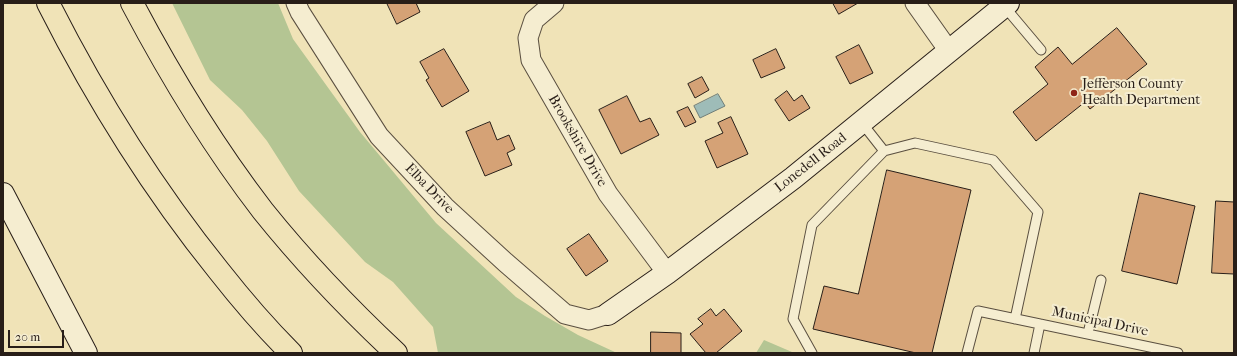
<!DOCTYPE html>
<style>
body{margin:0}
#map{position:relative;width:1237px;height:356px;overflow:hidden;background:#f0e3b7;font-family:"IM FELL French Canon",serif}
canvas{display:block}
.frame{position:absolute;inset:0;border:4px solid #281e18;pointer-events:none}
.scale{position:absolute;left:8px;top:330px;width:56px;height:18px;box-sizing:border-box;border:2px solid #281e18;border-top:0;padding-left:5px;font-size:12px;line-height:14px;white-space:nowrap;color:#281e18;-webkit-text-stroke:3px #f5edd0;paint-order:stroke}
</style>
<div id="map">
<canvas width="1237" height="356"></canvas>
<div class="frame"></div>
<div class="scale">20 m</div>
</div>
<script>
const c = document.querySelector('canvas').getContext('2d');
c.lineJoin = 'round';
function paint(path, color) {
  c.fillStyle = color;
  c.fill(path, 'evenodd');
}
function strokePath(path, color, width, dash) {
  c.strokeStyle = color;
  c.lineWidth = width;
  c.lineCap = dash ? 'butt' : 'round';
  c.setLineDash(dash || []);
  c.stroke(path);
}
function drawText(font, color, halo, rows, align = 'center') {
  c.font = font + ' "IM FELL French Canon",serif';
  c.lineWidth = 4;
  c.setLineDash([]);
  c.textBaseline = 'middle';
  c.strokeStyle = halo;
  c.fillStyle = color;
  for (const [text, x, y, turn = 0] of rows) {
    c.save();
    c.translate(x, y);
    c.rotate((+turn || 0) * Math.PI / 180);
    c.textAlign = isNaN(turn) ? turn : align;
    if (halo) c.strokeText(text, 0, 0);
    c.fillText(text, 0, 0);
    c.restore();
  }
}
paint(new Path2D(`
 M172 3H278L293 39 360 132 436 223 516 297 545 316 578 335 617 353H438L433 327 393 282 365 262 299 191 267 141 242 110 210 80Z
 M764 340 792 352V353H756Z`), '#b4c593');
const water = new Path2D(`
 M718 94 725 106 700 118 694 106Z`);
paint(water, '#9ebcb8');
strokePath(water, '#6f7d78', 1);
const building = new Path2D(`
 M387 3H416L420 12 397 24Z
 M833 3H858L839 14Z
 M1117 28 1147 64 1090 109 1085 102 1036 141 1013 112 1048 84 1035 67 1058 47 1072 64Z
 M859 45 873 73 850 84 836 57Z
 M444 49 469 91 442 107 426 80 429 78 420 62Z
 M776 49 785 68 761 78 753 60Z
 M702 77 709 90 695 98 688 84Z
 M787 91 794 101 802 95 810 108 789 121 775 100Z
 M627 96 640 122 650 118 659 135 621 154 599 110Z
 M688 107 696 122 685 127 677 112Z
 M731 117 748 154 717 168 705 141 723 133 718 123Z
 M490 122 497 140 509 135 515 149 507 153 512 165 485 176 466 132Z
 M887 170 971 190 932 353H916L813 329 824 286 858 294Z
 M1140 193 1195 206 1177 284 1122 271Z
 M1216 201 1234 202V274L1212 273Z
 M589 234 608 261 586 276 567 249Z
 M711 309 716 316 724 309 742 331 716 353H706L690 334 703 324 698 319Z
 M651 332 681 333V353H651Z`);
paint(building, '#d5a276');
strokePath(building, '#281e18', 1);
const lane = new Path2D(`
 M1004 6 1041 50
 M862 123 884 151
 M1088 333 1101 280
 M812 353 793 319 812 225 884 151 915 143 993 160 1038 212 1015 319
 M967 353 978 311 1178 353
 M1034 353 1040 324`);
const street = new Path2D(`
 M296 3 300 12 379 136 445 207 505 262 565 314 589 320 608 314
 M554 3 534 20 528 38 531 60 608 194 667 273
 M915 3 949 51`);
const secondary = new Path2D(`
 M3 194 86 353
 M608 314 667 273 793 178 1008 3`);
const highway = new Path2D(`
 M48 3C96 98 152 188 219 271 241 299 265 327 291 353
 M132 3C170 75 213 146 263 211 304 262 349 309 396 353`);
strokePath(lane, '#5a4f40', 11);
strokePath(street, '#5a4f40', 21);
strokePath(secondary, '#281e18', 24);
strokePath(highway, '#281e18', 24);
strokePath(lane, '#f5edd0', 9);
strokePath(street, '#f5edd0', 19);
strokePath(secondary, '#f5edd0', 22);
strokePath(highway, '#f0e3b7', 22);
for (const [x, y, r, color] of [
 [1074,93,4,"#8f2418"]
]) {
  const dot = new Path2D();
  dot.arc(x, y, r, 0, 2 * Math.PI);
  c.fillStyle = color;
  c.fill(dot);
  strokePath(dot, '#f5edd0', 1.5);
}
drawText('14px', '#281e18', '#f5edd0', [
 ["Jefferson County",1082,85],
 ["Health Department",1082,101]
], 'left');
drawText('14px', '#281e18', '#f5edd0', [
 ["Brookshire Drive",577,141,60],
 ["Lonedell Road",811,163,-38],
 ["Elba Drive",429,189,46],
 ["Municipal Drive",1100,322,12]
]);
</script>
